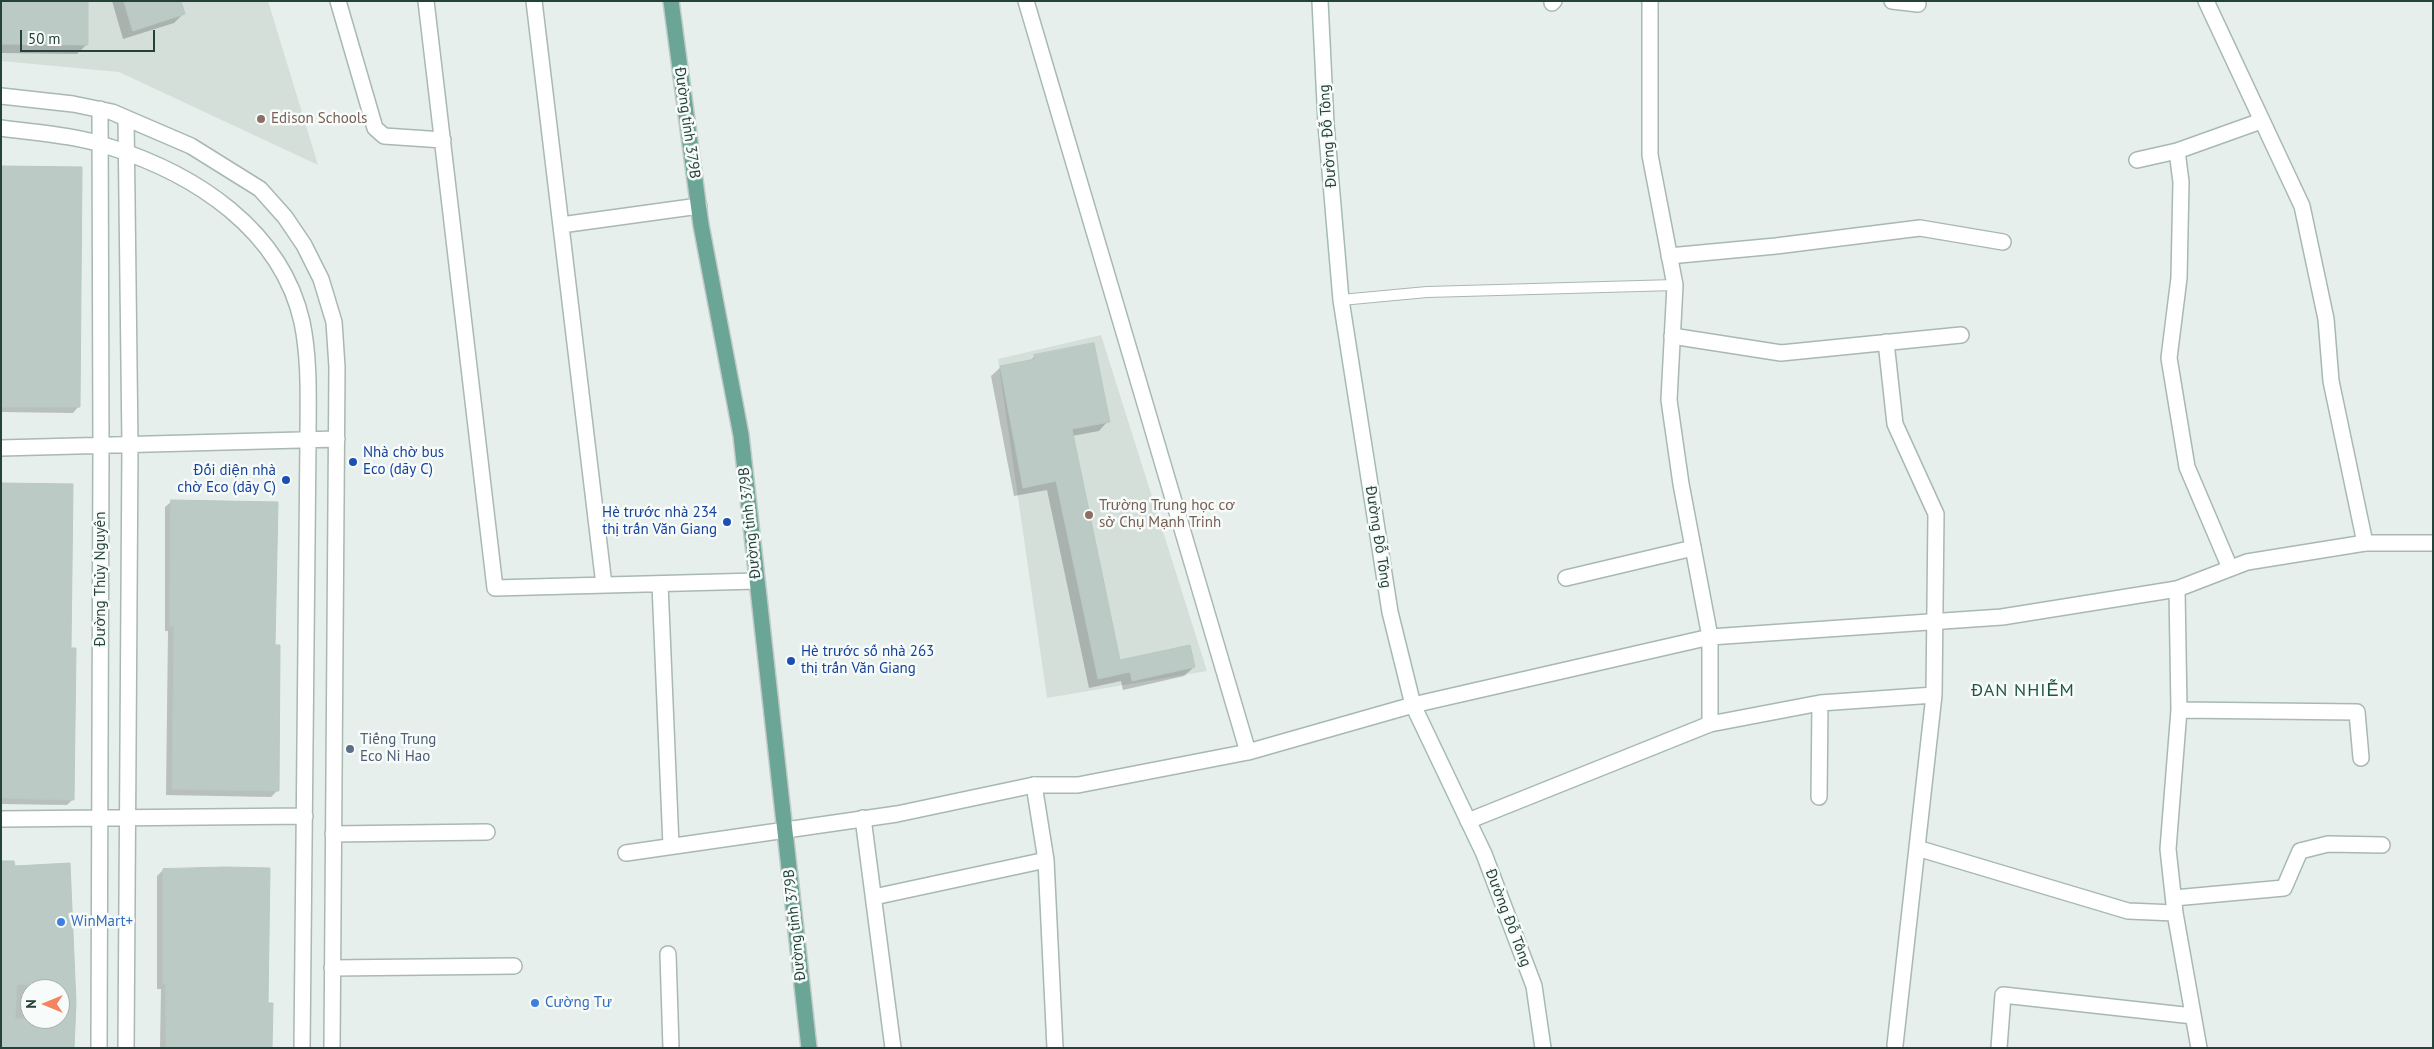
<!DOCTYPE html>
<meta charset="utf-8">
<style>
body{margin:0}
#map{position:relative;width:2434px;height:1049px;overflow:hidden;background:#e6efeb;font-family:"PT Sans",sans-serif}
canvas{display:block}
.frame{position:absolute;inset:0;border:2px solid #24423a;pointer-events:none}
.north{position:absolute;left:20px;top:979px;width:50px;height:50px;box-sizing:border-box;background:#f7fbf9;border:1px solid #a3b1ad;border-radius:50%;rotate:270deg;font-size:14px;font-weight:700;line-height:20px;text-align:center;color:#24423a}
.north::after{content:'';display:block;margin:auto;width:18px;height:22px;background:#f4845f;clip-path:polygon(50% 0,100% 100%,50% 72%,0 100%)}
.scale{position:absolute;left:20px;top:30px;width:135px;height:22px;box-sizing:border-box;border:2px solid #24423a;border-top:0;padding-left:6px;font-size:15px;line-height:18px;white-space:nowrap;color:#24423a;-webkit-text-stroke:4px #f7fbf9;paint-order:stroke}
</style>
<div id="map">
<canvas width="2434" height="1049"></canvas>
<div class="frame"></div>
<div class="north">N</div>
<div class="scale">50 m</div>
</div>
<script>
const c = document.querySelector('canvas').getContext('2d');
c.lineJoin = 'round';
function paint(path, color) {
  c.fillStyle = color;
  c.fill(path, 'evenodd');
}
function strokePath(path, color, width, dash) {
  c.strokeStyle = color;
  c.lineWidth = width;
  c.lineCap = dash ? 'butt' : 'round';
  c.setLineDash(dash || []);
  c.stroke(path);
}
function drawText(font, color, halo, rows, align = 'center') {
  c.font = font + ' "PT Sans",sans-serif';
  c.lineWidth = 5;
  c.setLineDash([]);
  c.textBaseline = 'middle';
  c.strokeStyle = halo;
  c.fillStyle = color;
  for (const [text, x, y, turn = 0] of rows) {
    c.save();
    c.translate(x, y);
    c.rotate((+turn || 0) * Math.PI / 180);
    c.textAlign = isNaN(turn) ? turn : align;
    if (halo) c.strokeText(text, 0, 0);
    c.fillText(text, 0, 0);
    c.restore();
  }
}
paint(new Path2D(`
 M1 1H268L318 165 119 72 1 61Z
 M1101 335 1207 671 1047 698 998 359Z`), '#d4dfda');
paint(new Path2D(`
 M1 1 87 44 77 54 1 53Z
 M112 1H180L183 14 174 23 123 39Z
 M1 167 79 406 73 413 1 412Z
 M1035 356 1108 421 1099 431 1072 436 1119 662 1194 667 1184 676 1123 690 1121 681 1089 688 1047 490 1014 496 991 376 1001 367 1030 361Z
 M1 484 73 799 67 805 1 804Z
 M172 501 277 791 271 797 166 795 168 631H165V507Z
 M69 865 73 1048H1L14 867ZM30 989H60V1019H30Z
 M163 870 266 1004 271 1048H160L161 989H157V876Z`), '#0003');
const building = new Path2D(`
 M1 1H88V45L1 44Z
 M124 1H181L185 14 133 31Z
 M1 166 82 167 80 407H1Z
 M1094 343 1110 422 1072 429 1120 660 1190 645 1195 667 1132 681 1130 672 1098 679 1056 481 1023 488 1000 366 1035 359 1034 355Z
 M1 483 73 484 71 648H76L74 800 1 798Z
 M171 500 278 502 275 645H280L279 791 172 789 174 626H170Z
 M1 861H14L15 866 70 863 76 1003 74 1048H1ZM60 984V1019H15L17 985Z
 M225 867 270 868 268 1003H273L272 1048H166V984H163V869Z`);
paint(building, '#bbcac4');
strokePath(building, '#b8c9c2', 1);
const service = new Path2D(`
 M1341 300 1427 292 1675 285`);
const minor = new Path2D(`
 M338 1 375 128 384 136 443 140
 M426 1 495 588 757 581
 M534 1 604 585
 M1892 1 1918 4
 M2206 1 2302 206 2326 319 2331 381 2365 543
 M1552 3 1554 1
 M1 96 73 104 112 112 191 146 260 189 285 217 304 245 321 279 334 322 337 367 332 1048
 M1 128C37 133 75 135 110 147 195 174 281 229 302 322 310 361 308 401 308 440L302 1048
 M2177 151 2181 182 2179 278 2169 358 2187 467 2230 568
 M2137 160 2177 151 2261 121
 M561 225 699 206
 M1669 256 1776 246 1920 228 2003 242
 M1672 336 1781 353 1961 335
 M1886 342 1895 424 1936 514 1934 695 1895 1045
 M1 448 337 439
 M1566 578 1693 548
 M660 584 671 846
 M2177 589 2179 710 2168 849 2175 913 2199 1048
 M2179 710 2357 712 2361 758
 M1034 785 1046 860 1055 1048
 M1819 797 1820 703
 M863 818 893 1048
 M1 819 305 816
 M1468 821 1710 724 1820 703 1934 695
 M333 834 487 832
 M1917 848 2128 911 2175 913
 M874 897 1046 860
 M2174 898 2284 888 2300 851 2328 844 2382 845
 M668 954 671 1048
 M332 968 514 966
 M99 1048 101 447 100 109
 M126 1048 130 446 126 118
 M1999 1048 2003 995 2193 1016`);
const tertiary = new Path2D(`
 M1026 1 1248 752
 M1650 1V155L1675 285 1669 400 1681 484 1710 637V724
 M626 853 897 814 1034 785H1078L1248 752 1413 705 1710 637 2002 617 2177 589 2247 562 2365 543H2433`);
const secondary = new Path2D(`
 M1320 1 1326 124 1341 300 1390 612 1413 705 1484 854 1534 986 1543 1048`);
const primary = new Path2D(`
 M671 1 701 225 741 435 809 1048`);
strokePath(service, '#a8b8b2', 12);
strokePath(minor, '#a8b8b2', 18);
strokePath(tertiary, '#a8b8b2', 18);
strokePath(secondary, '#a4bbb3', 18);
strokePath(primary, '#c2cac8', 18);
strokePath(service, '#fff', 10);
strokePath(minor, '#fff', 15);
strokePath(tertiary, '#fff', 15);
strokePath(secondary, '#fff', 15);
strokePath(primary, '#6aa596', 15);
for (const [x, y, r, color] of [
 [261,119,5,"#8d6e63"],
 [353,462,5,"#1a4fb4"],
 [286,480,5,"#1a4fb4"],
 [1089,515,5,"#8d6e63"],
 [727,522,5,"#1a4fb4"],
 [791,661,5,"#1a4fb4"],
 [350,749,5,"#5c6f8a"],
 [61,922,5,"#3f7fe0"],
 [535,1003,5,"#3f7fe0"]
]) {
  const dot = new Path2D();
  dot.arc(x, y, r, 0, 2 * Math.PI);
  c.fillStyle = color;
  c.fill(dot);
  strokePath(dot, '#f7fbf9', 2);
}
drawText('15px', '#785e54', '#f7fbf9', [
 ["Edison Schools",271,119],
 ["Trường Trung học cơ",1099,506],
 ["sở Chụ Mạnh Trinh",1099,523]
], 'left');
drawText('15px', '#24423a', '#f7fbf9', [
 ["Đường tỉnh 379B",687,123,82],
 ["Đường Đỗ Tông",1328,136,-94],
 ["Đường tỉnh 379B",750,523,-96],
 ["Đường Đỗ Tông",1378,537,81],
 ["Đường Thủy Nguyên",101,579,-90],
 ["Đường Đỗ Tông",1508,918,69],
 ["Đường tỉnh 379B",795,925,-96]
]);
drawText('15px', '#164399', '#f7fbf9', [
 ["Nhà chờ bus",363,453],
 ["Eco (dãy C)",363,470],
 ["Đối diện nhà",276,471,"right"],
 ["chờ Eco (dãy C)",276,488,"right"],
 ["Hè trước nhà 234",717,513,"right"],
 ["thị trấn Văn Giang",717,530,"right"],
 ["Hè trước số nhà 263",801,652],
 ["thị trấn Văn Giang",801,669]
], 'left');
drawText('15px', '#4e5e75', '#f7fbf9', [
 ["Tiếng Trung",360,740],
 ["Eco Ni Hao",360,757]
], 'left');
drawText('15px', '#366cbe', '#f7fbf9', [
 ["WinMart+",71,922],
 ["Cường Tư",545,1003]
], 'left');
c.letterSpacing = '1px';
drawText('18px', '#1f5548', '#f7fbf9', [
 ["ĐAN NHIỄM",2023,691]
]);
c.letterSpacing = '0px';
</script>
